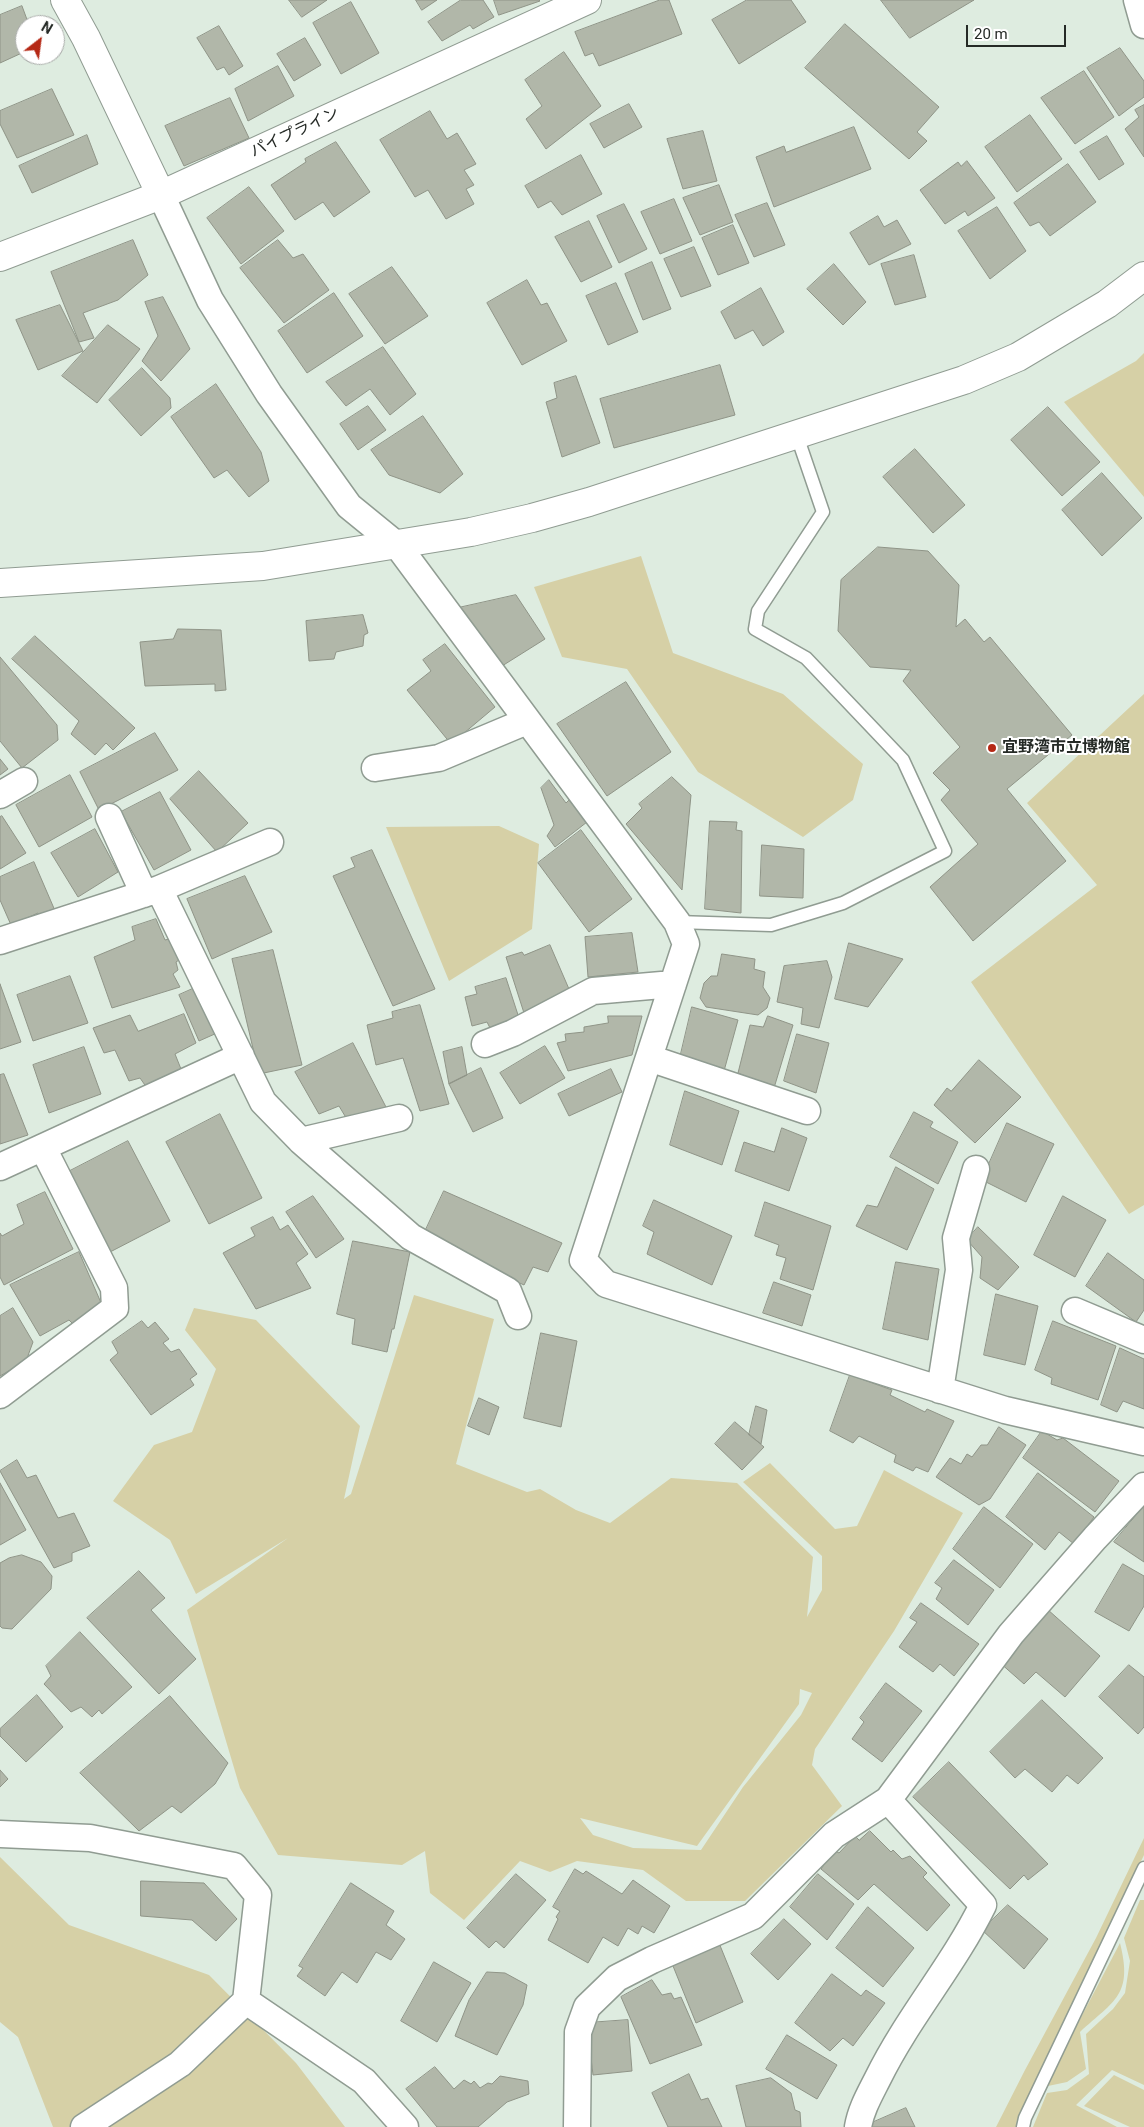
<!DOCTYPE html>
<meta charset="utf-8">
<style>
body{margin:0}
#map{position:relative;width:1144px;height:2127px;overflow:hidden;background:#deece0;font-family:Roboto,sans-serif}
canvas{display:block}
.north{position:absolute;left:15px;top:15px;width:50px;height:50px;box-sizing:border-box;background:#fff;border:1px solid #a8aaa8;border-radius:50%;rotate:30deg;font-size:14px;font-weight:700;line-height:20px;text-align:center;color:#252a26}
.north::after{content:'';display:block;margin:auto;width:18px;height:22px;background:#b52815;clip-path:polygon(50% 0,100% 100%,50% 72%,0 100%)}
.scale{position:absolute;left:966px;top:25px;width:100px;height:22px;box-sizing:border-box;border:2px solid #252a26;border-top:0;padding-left:6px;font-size:15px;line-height:18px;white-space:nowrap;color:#252a26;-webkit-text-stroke:4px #fff;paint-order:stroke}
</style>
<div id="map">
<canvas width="1144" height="2127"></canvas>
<div class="north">N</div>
<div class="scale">20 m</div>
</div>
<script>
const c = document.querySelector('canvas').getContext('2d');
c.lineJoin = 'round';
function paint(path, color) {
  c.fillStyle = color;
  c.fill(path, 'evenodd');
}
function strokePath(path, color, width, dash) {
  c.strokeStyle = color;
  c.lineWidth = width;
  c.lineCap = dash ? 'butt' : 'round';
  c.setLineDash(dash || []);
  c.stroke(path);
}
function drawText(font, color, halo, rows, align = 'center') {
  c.font = font + ' Roboto,"Noto Sans JP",sans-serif';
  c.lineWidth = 4;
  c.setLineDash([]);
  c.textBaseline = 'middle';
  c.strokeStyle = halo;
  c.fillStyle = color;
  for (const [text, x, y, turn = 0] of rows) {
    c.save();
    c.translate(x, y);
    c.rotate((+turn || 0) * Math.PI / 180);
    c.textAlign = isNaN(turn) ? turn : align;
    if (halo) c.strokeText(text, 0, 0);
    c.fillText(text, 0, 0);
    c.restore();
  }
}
paint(new Path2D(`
 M1144 353V497L1064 402 1136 361Z
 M641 556 673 653 783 694 863 764 853 800 803 837 698 772 627 669 562 657 534 587Z
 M1144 694V1205L1129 1214 971 982 1097 885 1027 803Z
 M499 826 539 844 532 929 449 981 386 827Z
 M414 1295 494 1319 456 1464 527 1492 540 1489 576 1510 610 1523 671 1478 737 1483 813 1557 807 1617 822 1590V1556L743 1482 770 1463 835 1529 857 1526 884 1470 963 1513 894 1631 815 1749 812 1765 842 1806 745 1901H686L643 1870 577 1861 550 1872 520 1861 464 1920 430 1893 425 1851 402 1865 278 1855 240 1788 187 1610 288 1538 196 1594 170 1540 113 1501 154 1445 192 1432 216 1369 185 1330 194 1308 256 1320 360 1426 344 1499 351 1494ZM800 1689 812 1693 801 1715 743 1787 701 1850 633 1848 593 1835 580 1818 697 1846 799 1704Z
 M1144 1838V1855L1017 2120 1016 2127H996L1025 2070 1096 1938Z
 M0 1857 69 1925 209 1975 296 2063 345 2127H53L18 2037 0 2022Z
 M1140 1900H1144V2085L1112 2070 1076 2105 1117 2127H1033L1047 2093 1067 2090 1089 2074 1086 2034 1113 2009 1125 1993 1130 1961 1124 1938Z
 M1120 1943C1133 1995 1115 2000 1080 2032L1086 2069 1067 2082 1048 2086 1078 2023Z
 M1114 2075 1144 2090V2127H1130L1084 2106Z`), '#d6d0a6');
const building = new Path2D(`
 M289 0H327L302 17Z
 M416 0H437L422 10Z
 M461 0H483L494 17 473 29 470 25 442 41 428 22Z
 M494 0H539L540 1 499 15Z
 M660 0H669L682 34 599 66 593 53 585 56 575 32Z
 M747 0H791L806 22 739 64 712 20Z
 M881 0H974L910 38Z
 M351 2 379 53 341 74 313 23Z
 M22 6 29 25H25V36L19 39 24 52 0 63V15Z
 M845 24 939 107 917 132 927 141 909 159 805 68Z
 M219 26 243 66 229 75 224 67 217 70 197 38Z
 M305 38 321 65 294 81 277 54Z
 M1120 48 1144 81V97L1119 116 1087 68Z
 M564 52 601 106 546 149 526 119 542 106 525 80Z
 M278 66 294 96 248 121 235 89Z
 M1084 71 1114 117 1075 144 1041 98Z
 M52 89 74 135 17 158 0 124V111Z
 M230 98 249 138 184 166 165 126Z
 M629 104 642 127 604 148 590 124Z
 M1144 105V157L1125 129 1139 117 1135 110Z
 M430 111 447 139 457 133 476 164 464 170 474 185 466 189 474 204 446 219 428 190 415 197 380 140Z
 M1030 115 1062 159 1017 192 985 147Z
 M854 127 871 169 774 207 756 157 784 146 786 152Z
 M703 131 717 181 683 189 667 139Z
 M87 135 98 164 32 193 19 166Z
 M1107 136 1124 164 1099 180 1080 152Z
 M336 142 370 192 334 217 323 202 295 220 271 185 306 162 305 159Z
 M581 155 602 194 562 215 551 201 538 208 525 186Z
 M967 161 995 198 968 216 965 211 945 224 920 190 958 162 961 166Z
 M1068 164 1096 202 1050 236 1039 222 1030 226 1014 203Z
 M719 185 733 222 700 235 683 198Z
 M249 187 284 231 241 264 207 218Z
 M674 199 692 241 660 254 641 212Z
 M767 203 785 245 754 257 735 215Z
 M624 204 647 249 619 263 597 216Z
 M997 207 1026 251 990 279 958 231Z
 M878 216 884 227 897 220 911 244 869 265 850 233Z
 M589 221 612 267 581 282 555 237Z
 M733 225 749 263 718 275 702 238Z
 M133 240 148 275 118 300 83 313 94 338 79 342 51 272Z
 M278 240 293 258 303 254 329 290 284 323 240 268Z
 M694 247 711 286 681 297 664 259Z
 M914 255 926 297 895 305 881 264Z
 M652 262 671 309 643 320 625 274Z
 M834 264 866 302 843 325 807 289Z
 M392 267 428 316 385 344 349 294Z
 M527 280 541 305 547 303 567 341 522 365 487 303Z
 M616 283 638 332 608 345 586 296Z
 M761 288 784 332 763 346 753 330 735 339 721 312Z
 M334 293 363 336 307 373 278 331Z
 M163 297 190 349 161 381 142 361 158 336 145 302Z
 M60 305 83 351 38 370 16 320Z
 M108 325 140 349 97 403 62 376Z
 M383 347 416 394 390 415 370 389 346 406 326 382Z
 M720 365 735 415 614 448 600 399Z
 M142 368 170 398 171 408 141 436 109 400Z
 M576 376 600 443 562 457 546 402 557 398 554 383Z
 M216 384 261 452 269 481 249 497 227 470 214 478 171 417Z
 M368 406 386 430 358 450 340 424Z
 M1048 407 1100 462 1062 496 1011 440Z
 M423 416 463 474 440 493 389 475 371 450Z
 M915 449 965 505 933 533 883 477Z
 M1102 473 1142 518 1102 556 1062 510Z
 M878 547 928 551 959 585 956 627 965 619 984 642 990 637 1072 735 1007 789 1066 861 973 941 930 887 978 844 941 800 950 790 933 773 960 747 903 681 911 670 870 667 838 631 841 580Z
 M516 595 545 639 502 666 458 608Z
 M363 615 368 633 364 635 363 646 336 652 334 659 309 661 306 621Z
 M178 629 221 630 226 690 215 691V684L145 686 140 642 173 639Z
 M35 636 135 728 113 750 106 743 95 755 71 734 79 721 12 659Z
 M445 644 495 707 451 744 407 690 431 671 423 660Z
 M0 657 57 725 58 740 22 768 0 741Z
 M626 682 671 752 607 796 557 724Z
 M155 733 178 770 99 810 80 772Z
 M0 759 8 769 0 775Z
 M199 771 248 823 217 852 170 799Z
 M70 775 92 817 39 847 16 805Z
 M672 777 691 795 682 890 626 824 642 808 639 804Z
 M549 780 566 803 569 800 587 822 555 847 547 836 554 825 541 788Z
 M160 792 191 850 154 870 121 812Z
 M2 816 26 853 0 869V817Z
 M710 821 737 822 736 830 742 831 741 913 705 909Z
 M95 829 118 872 78 897 51 853Z
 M581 830 632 899 589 932 538 863Z
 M762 845 804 849 803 898 760 896Z
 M372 850 435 989 393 1006 333 876 355 867 351 858Z
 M34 862 56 913 43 920 38 913 11 925 0 900V877Z
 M245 876 272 932 212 959 187 899Z
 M156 919 165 940 169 939 179 960 176 962 178 970 173 974 180 987 112 1008 94 957 135 940 132 927Z
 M632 933 638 972 588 977 585 937Z
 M849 943 903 959 868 1007 835 999Z
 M550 945 572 996 524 1013 506 957 522 952 524 955Z
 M273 950 302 1065 259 1074 232 959Z
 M722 954 755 959 754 969 765 972 763 987 770 998 767 1008 758 1015 706 1007 700 998 704 983 711 976H717Z
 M827 961 832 977 819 1028 801 1024 803 1008 777 1002 784 966Z
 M70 976 88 1023 33 1041 17 995Z
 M506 978 520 1021 490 1028 487 1022 472 1026 465 997 477 994 475 987Z
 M0 984 21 1042 0 1049Z
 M197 987 217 1033 199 1041 179 995Z
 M420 1005 449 1104 420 1111 403 1058 376 1065 367 1025 393 1018 392 1012Z
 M692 1007 738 1020 724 1071 680 1058Z
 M184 1014 196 1043 175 1054 183 1074 147 1088 140 1078 129 1081 115 1050 104 1053 93 1028 130 1015 138 1031Z
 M608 1016H642L632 1055 568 1071 557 1043 566 1041 565 1034 584 1032V1027L608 1023Z
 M768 1016 793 1025 774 1088 738 1073 750 1025 763 1027Z
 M797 1034 829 1043 816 1093 784 1081Z
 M353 1043 386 1107 351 1126 339 1106 319 1114 295 1072Z
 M545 1046 565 1078 520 1104 500 1073Z
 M84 1047 101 1094 49 1113 33 1065Z
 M462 1047 467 1075 449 1084 443 1052Z
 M979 1060 1021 1097 975 1143 934 1105 947 1088 951 1091Z
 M481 1068 503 1118 473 1132 449 1084Z
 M611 1069 622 1092 569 1116 558 1094Z
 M4 1074 28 1135 0 1144V1075Z
 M685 1091 739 1111 722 1165 670 1145Z
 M914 1112 933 1122 930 1127 958 1142 938 1184 890 1157Z
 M220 1114 262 1198 209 1224 166 1142Z
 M1007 1123 1054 1144 1026 1202 982 1180Z
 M782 1128 807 1138 789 1191 735 1171 744 1142 774 1152Z
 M128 1141 170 1221 110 1252 68 1172Z
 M896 1167 934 1189 907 1250 856 1226 867 1205 877 1207Z
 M444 1191 562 1243 548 1272 533 1267 524 1285 422 1238Z
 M45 1192 73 1249 4 1285 0 1277V1233L2 1236 24 1224 17 1205Z
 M313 1196 344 1239 316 1258 286 1212Z
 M1063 1196 1106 1220 1075 1277 1034 1255Z
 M654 1200 732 1236 712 1285 647 1254 654 1232 643 1226Z
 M765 1202 831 1226 813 1290 780 1279 786 1258 776 1255 779 1245 755 1236Z
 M273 1217 280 1230 288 1225 308 1254 296 1263 311 1288 256 1309 223 1253 255 1236 251 1228Z
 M978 1227 1019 1267 998 1290 980 1278 982 1257 967 1240Z
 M353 1241 410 1252 394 1329H392L387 1352 352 1344 355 1319 337 1314Z
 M79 1252 102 1305 75 1326 69 1320 40 1336 10 1285Z
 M1108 1253 1144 1280V1310L1136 1322 1086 1286Z
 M896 1262 939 1269 928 1340 883 1329Z
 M774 1282 811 1295 802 1326 763 1313Z
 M996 1294 1038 1306 1025 1365 984 1355Z
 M13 1308 33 1342 26 1361 0 1376V1316Z
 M142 1321 148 1328 155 1322 169 1339 163 1343 171 1352 179 1349 197 1374 190 1379 194 1385 151 1415 110 1360 118 1353 112 1342Z
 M1053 1321 1116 1346 1098 1400 1051 1384 1052 1378 1035 1370Z
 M541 1333 577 1341 561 1427 524 1418Z
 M1120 1348 1144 1359V1409L1123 1401 1117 1412 1101 1405Z
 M850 1375 892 1390 890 1395 925 1412 927 1409 954 1421 928 1472 916 1467 913 1471 894 1462 896 1455 859 1436 853 1443 830 1431Z
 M479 1398 499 1407 489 1435 468 1426Z
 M756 1406 767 1410 761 1444 749 1435Z
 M735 1422 764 1447 742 1470 715 1444Z
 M999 1427 1026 1445 990 1499 979 1505 936 1477 950 1458 961 1464 967 1454 972 1457 981 1445H987Z
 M1042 1431 1057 1440 1063 1438 1119 1481 1095 1512 1023 1458Z
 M17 1460 27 1478 36 1475 58 1518 74 1513 90 1546 72 1553V1561L54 1568 0 1471Z
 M1038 1473 1094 1517 1074 1544 1059 1532 1045 1550 1006 1517Z
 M0 1483 26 1530 0 1545Z
 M1144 1506V1562L1114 1542Z
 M984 1507 1033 1544 1000 1588 953 1549Z
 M22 1555 41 1562 52 1576 51 1589 12 1629 2 1628 0 1626V1563L9 1558Z
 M954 1560 994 1590 968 1625 936 1599 942 1588 935 1583Z
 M1123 1564 1144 1576V1606L1129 1631 1095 1612Z
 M139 1571 165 1598 151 1610 196 1659 159 1694 87 1618Z
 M921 1603 979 1644 954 1676 940 1664 933 1672 899 1647 917 1622 910 1618Z
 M1047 1609 1100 1656 1065 1697 1036 1672 1024 1684 999 1662Z
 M80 1632 132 1687 102 1714 99 1710 92 1717 81 1707 71 1712 44 1684 51 1676 46 1666Z
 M1129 1665 1144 1677V1727L1138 1734 1099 1697Z
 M886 1683 922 1711 882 1762 852 1739 864 1722 860 1718Z
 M37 1695 63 1727 26 1762 0 1736V1729Z
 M170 1696 228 1763 215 1784 181 1813 172 1806 139 1831 80 1773Z
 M1042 1700 1103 1758 1078 1784 1067 1775 1052 1792 1025 1769 1015 1778 990 1752Z
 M949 1762 1048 1864 1028 1880 1024 1875 1010 1889 913 1797Z
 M0 1770 8 1779 0 1787Z
 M870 1831 891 1852 893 1850 902 1859 910 1856 927 1873 923 1877 950 1905 927 1931 874 1884 858 1900 821 1869 834 1850 839 1853 855 1836 859 1840Z
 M575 1869 583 1874 586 1871 622 1894 633 1880 670 1906 654 1933 642 1926 638 1934 628 1928 618 1946 603 1937 588 1963 548 1940 558 1919 556 1917 560 1911 553 1907Z
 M516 1874 546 1900 504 1948 496 1941 489 1948 467 1928Z
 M818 1874 854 1904 827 1940 790 1907Z
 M141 1881 204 1883 237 1919 216 1941 192 1920 141 1916Z
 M351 1883 394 1911 386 1925 405 1939 391 1960 376 1952 357 1983 342 1972 325 1996 297 1976 303 1968 299 1966Z
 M1008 1905 1048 1939 1024 1969 982 1930Z
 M868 1907 914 1948 883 1987 836 1948Z
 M784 1919 811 1944 778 1980 751 1954Z
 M719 1943 743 2002 696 2023 671 1961Z
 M434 1962 471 1983 437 2042 401 2021Z
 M487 1972 505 1973 527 1985 523 2005 497 2055 455 2036 469 2000Z
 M832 1974 861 1996 866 1990 885 2003 853 2046 843 2038 830 2051 795 2023Z
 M652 1980 662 1995 671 1993 674 1999 681 1997 702 2045 650 2064 621 1997Z
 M628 2020 632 2071 593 2075 587 2023Z
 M787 2035 837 2065 817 2099 766 2069Z
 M435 2067 454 2089 464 2080 471 2084 474 2081 480 2088 488 2083 492 2084 500 2076 528 2081 529 2094 507 2102 478 2127H437L406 2089Z
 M689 2074 701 2100 708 2098 722 2127H668L652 2093Z
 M771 2078 791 2093 795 2110 800 2112 801 2127H746L736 2086Z
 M906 2108 915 2127H868L867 2125Z`);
paint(building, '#b1b7a9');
strokePath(building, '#8f9487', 1);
const service = new Path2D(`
 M677 922 771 925 843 903 945 851 903 760 806 658 755 629 758 611 823 512 797 436
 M1023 2127 1025 2118 1144 1868`);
const minor = new Path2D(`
 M1137 0 1144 25
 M161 195 210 300 269 394 349 506 398 546 677 922 686 944 583 1260 606 1284 1005 1410 1144 1442
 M375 768 439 758 527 721
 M0 795 24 781
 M109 817 144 894
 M159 889 270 842
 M0 941 159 889 263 1102 301 1141 411 1237 508 1291 518 1316
 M485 1044 513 1033 593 991 673 984
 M649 1058 807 1111
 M301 1141 399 1118
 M0 1167 241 1056
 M1075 1311 1144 1340
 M940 1390 959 1270 956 1238 976 1169
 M0 1395 115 1308 114 1288 43 1148
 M0 1834 90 1838 234 1866 258 1895 246 2001 364 2081 405 2127
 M84 2127 180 2064 246 2001
 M577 2127 578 2032 587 2007 617 1978 652 1960 753 1916 834 1835 888 1800 1011 1634 1095 1538 1144 1486
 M858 2127C861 2109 870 2094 878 2078 908 2017 953 1966 983 1905L888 1800`);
const tertiary = new Path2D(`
 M65 0 86 38 161 195
 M0 257 161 195 587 0
 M0 583 263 566 471 532 532 518 589 502 964 380 1018 357 1107 304 1144 276`);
strokePath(service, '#909c92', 15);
strokePath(minor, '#909c92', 29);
strokePath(tertiary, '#909c92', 30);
strokePath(service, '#fff', 12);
strokePath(minor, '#fff', 26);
strokePath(tertiary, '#fff', 28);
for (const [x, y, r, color] of [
 [992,748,5,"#b52815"]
]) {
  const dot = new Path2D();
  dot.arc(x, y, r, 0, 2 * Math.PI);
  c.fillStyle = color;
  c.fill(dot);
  strokePath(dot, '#fff', 2);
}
drawText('16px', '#252a26', '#fff', [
 ["パイプライン",295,133,-25]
]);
drawText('bold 16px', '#252a26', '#fff', [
 ["宜野湾市立博物館",1002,748]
], 'left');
</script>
